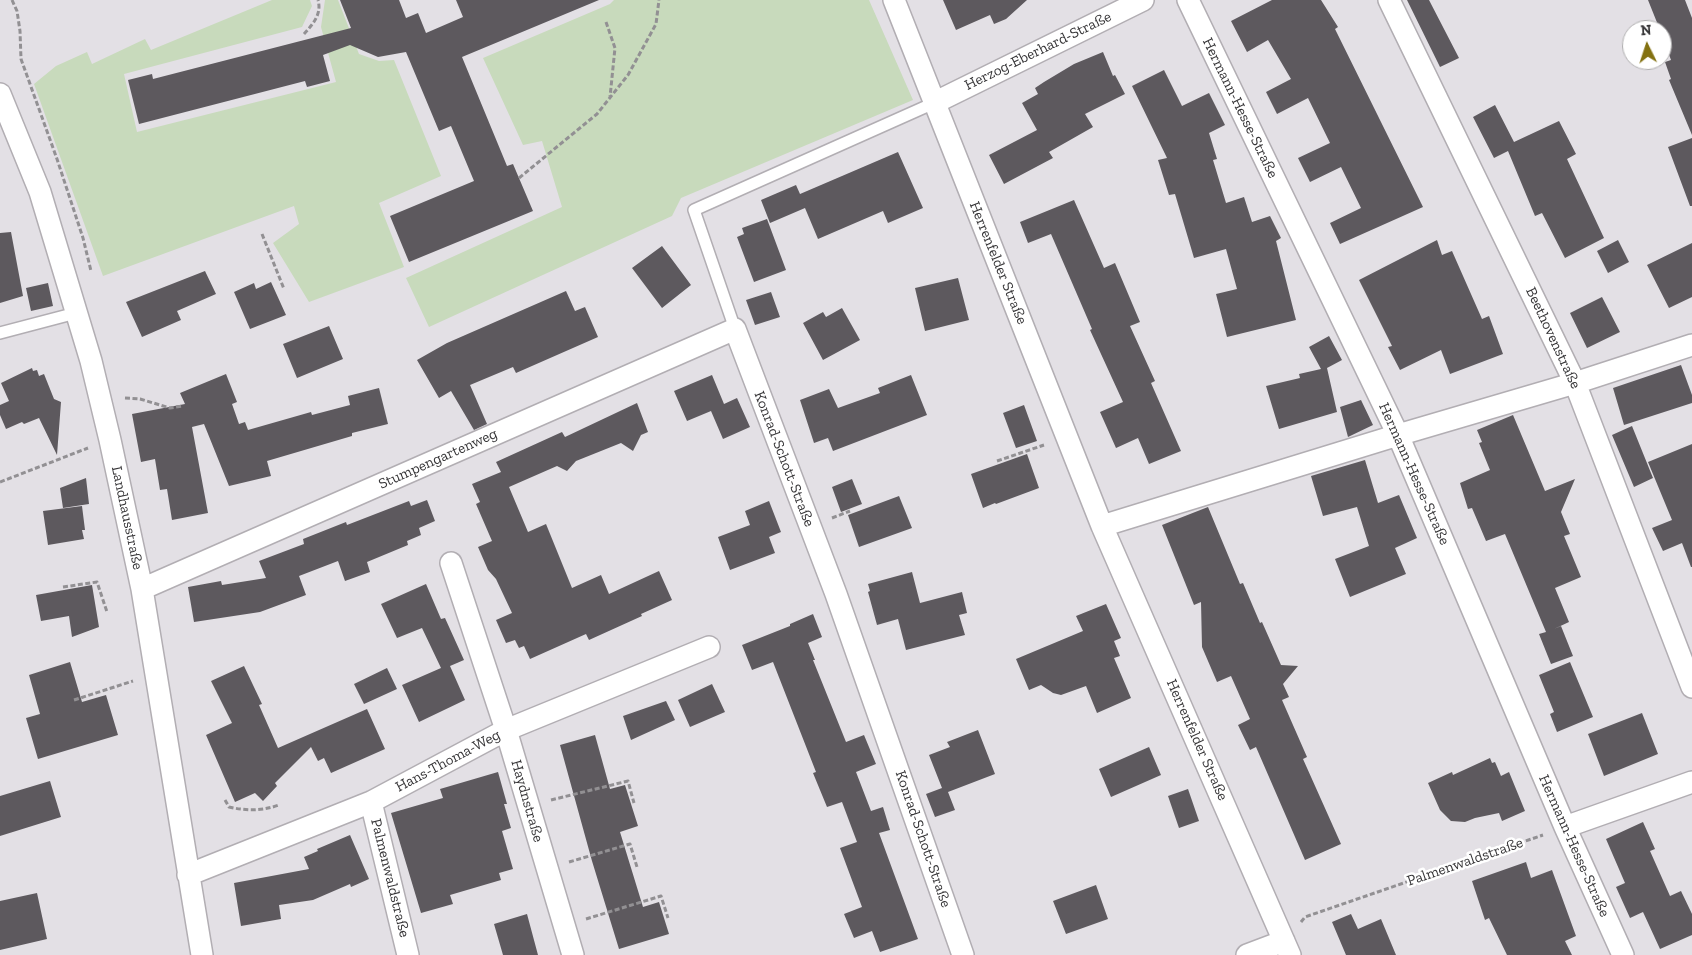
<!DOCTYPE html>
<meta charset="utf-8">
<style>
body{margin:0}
#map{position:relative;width:1692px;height:955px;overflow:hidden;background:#e3e0e5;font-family:"Zilla Slab",serif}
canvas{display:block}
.north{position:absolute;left:1622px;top:20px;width:50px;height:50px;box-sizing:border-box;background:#fff;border:1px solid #afaeaf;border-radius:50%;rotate:356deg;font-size:14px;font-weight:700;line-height:20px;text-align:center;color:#363537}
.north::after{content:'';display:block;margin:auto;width:18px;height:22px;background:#837111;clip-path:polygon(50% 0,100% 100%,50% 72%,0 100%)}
</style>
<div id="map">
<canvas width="1692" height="955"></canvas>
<div class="north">N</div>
</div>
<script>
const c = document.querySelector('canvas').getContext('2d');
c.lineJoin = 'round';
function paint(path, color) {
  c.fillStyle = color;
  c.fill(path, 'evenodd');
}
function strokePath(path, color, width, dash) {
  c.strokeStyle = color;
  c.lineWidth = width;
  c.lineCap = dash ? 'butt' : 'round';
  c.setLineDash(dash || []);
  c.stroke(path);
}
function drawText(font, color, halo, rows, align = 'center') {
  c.font = font + ' "Zilla Slab",serif';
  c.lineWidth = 5;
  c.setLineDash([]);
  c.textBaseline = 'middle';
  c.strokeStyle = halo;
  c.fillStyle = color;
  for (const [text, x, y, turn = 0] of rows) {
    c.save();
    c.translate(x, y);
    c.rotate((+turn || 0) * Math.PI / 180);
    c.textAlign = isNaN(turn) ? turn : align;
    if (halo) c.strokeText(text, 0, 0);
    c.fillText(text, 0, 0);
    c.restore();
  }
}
paint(new Path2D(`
 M272 0H310L312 6 302 27 124 74 137 132 336 82 321 27 325 0H338L359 54 379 61 394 60 441 176 379 203 404 267 309 302 273 243 299 224 294 206 103 276 34 84 56 66 87 52 92 64 145 39 151 50Z
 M614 0H869L913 100 681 198 672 216 429 327 406 278 562 207 542 141 523 145 483 58 610 4Z`), '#c8dabc');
paint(new Path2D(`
 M340 0H399L406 18 418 13 426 33 463 17 456 0H599L462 57 507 166 513 164 533 211 409 262 390 216 474 181 451 126 439 131 406 52 378 57 350 45 323 55 330 81 307 87 305 81 139 124 128 80 152 74 153 79 351 28Z
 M943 0H1027L1006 19 994 24 990 15 956 30Z
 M1272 0H1321L1338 27 1335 29 1423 207 1340 244 1330 223 1361 208 1341 167 1310 182 1298 158 1330 143 1308 98 1277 114 1266 92 1291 79 1268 40 1247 52 1231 21Z
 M1407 0H1429L1459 58 1440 67Z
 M1648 0H1685L1692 18V135L1669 80 1671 79 1665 62 1671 60 1662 36V30H1660Z
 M1103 52 1113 76 1115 75 1125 94 1085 114 1093 127 1049 152 1053 158 1004 184 989 155 1037 130 1022 103 1038 94 1035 88 1044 82 1074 64Z
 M1164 70 1182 106 1209 93 1225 125 1209 133 1217 159 1213 160 1226 203 1244 197 1252 222 1270 216 1281 238 1276 241 1296 320 1227 337 1216 294 1237 289 1226 249 1194 258 1175 194 1169 195 1158 160 1167 158 1132 86Z
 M1495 105 1514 142 1559 121 1576 154 1567 159 1604 238 1565 258 1542 213 1535 216 1508 151 1494 158 1473 117Z
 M1692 138V206H1690L1668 147Z
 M898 152 923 208 888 223 883 211 818 239 805 208 770 223 761 200 796 185 800 194Z
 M1074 200 1104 268 1115 263 1140 322 1130 326 1155 381 1151 383 1181 451 1149 464 1138 438 1116 448 1100 412 1123 402 1090 330 1092 329 1051 234 1028 243 1020 222Z
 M767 219 786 270 754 282 737 237 744 234 742 228Z
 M11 232 23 296 0 303V233Z
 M1437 240 1442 255 1452 251 1482 319 1489 316 1503 354 1450 374 1441 350 1400 370 1388 347 1392 346 1359 280Z
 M1618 240 1629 262 1608 273 1597 251Z
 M1692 243V297L1669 308 1647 265Z
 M662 246 691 285 662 308 632 268Z
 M205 271 216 294 177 311 181 320 142 337 126 302Z
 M958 278 969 320 925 331 915 288Z
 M271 282 286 315 250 329 234 292 254 283 256 289Z
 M48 283 53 306 31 311 26 288Z
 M566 291 575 311 585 307 598 337 516 373 513 367 470 385 487 424 474 430 451 391 439 398 417 360 447 343Z
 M771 292 780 317 755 325 746 300Z
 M1602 297 1620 332 1587 348 1570 313Z
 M842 308 860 340 823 360 803 323 823 312 826 317Z
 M329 326 343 359 297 378 283 344Z
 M1329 336 1342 360 1327 368 1337 412 1279 429 1266 386 1300 378 1299 374 1321 369 1309 347Z
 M1681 365 1692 395V403L1624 425 1613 388Z
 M32 368 33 371 37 370 39 376 44 374 54 399 61 402 57 455 39 418 24 424 22 422 6 429 0 415V405L9 401 1 383Z
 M226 374 237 402 232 404 239 424 245 422 248 430 311 412 312 415 350 405 348 396 379 388 388 424 352 433V436L267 461 271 476 229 486 204 424 192 427 208 513 172 520 167 489 160 490 155 459 141 462 132 414 185 404 180 393Z
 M712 375 724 404 737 398 750 427 723 439 711 411 687 421 674 391Z
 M911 375 927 415 833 451 828 438 814 443 800 400 829 389 838 408 880 393 878 388Z
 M1361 400 1373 425 1348 437 1340 407Z
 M637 403 648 432 641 435 633 451 621 443 576 461 567 471 557 466 509 487 528 532 546 524 572 588 601 575 609 594 659 571 672 600 641 614 642 616 589 640 586 634 530 659 524 646 519 648 515 640 506 643 496 620 512 613 496 579 488 570 478 547 492 541 476 504 480 502 472 484 501 472 496 462 562 432 565 437Z
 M1024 405 1037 441 1016 448 1003 413Z
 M1513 415 1545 491 1575 479 1561 512 1570 534 1564 536 1581 577 1555 588 1569 622 1554 629 1561 626 1573 656 1551 664 1539 634 1546 632 1505 534 1486 541 1472 508 1468 509 1460 483 1490 470 1479 443 1482 442 1477 430Z
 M1632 426 1653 478 1634 487 1612 435Z
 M1692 444V567H1691L1682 543 1663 551 1652 528 1672 520 1648 462Z
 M1027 454 1039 488 996 504 995 503 983 508 971 474Z
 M1365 460 1378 503 1399 495 1417 538 1395 548 1406 574 1350 597 1335 559 1369 546 1357 507 1323 516 1311 476Z
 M86 478 89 504 63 508 60 488Z
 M852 479 862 504 841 512 832 487Z
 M899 496 912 528 859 547 848 515Z
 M427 500 435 521 419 528 421 535 407 541 408 545 367 562 370 572 345 581 338 561 299 576 306 595 260 612 194 622 188 587 221 581 222 585 266 578 259 561 304 544 303 539 346 522 347 525 409 501 411 506Z
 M769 501 781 532 769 537 775 553 730 570 718 537 750 525 745 511Z
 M82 506 85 530H82L84 539 48 545 43 511Z
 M1208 507 1240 584 1243 583 1260 623 1262 622 1281 665 1298 666 1283 684 1289 697 1282 700 1307 757 1303 759 1341 844 1305 860 1256 747 1250 750 1238 725 1250 719 1231 676 1217 682 1202 647 1201 602 1194 605 1162 525Z
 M912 572 920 603 962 592 967 613 959 615 965 635 906 650 898 619 877 625 868 592 870 591 868 584Z
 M426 584 441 619 445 618 464 660 450 666 465 700 419 722 402 685 441 668 422 628 397 638 381 604Z
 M92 585 99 627 72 637 69 616 41 621 36 595Z
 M1106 604 1121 638 1114 641 1120 656 1114 658 1131 698 1097 713 1086 686 1061 695 1053 693 1041 685 1029 690 1016 659 1083 631 1076 616Z
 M813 614 822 637 808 643 815 660H813L846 742 864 735 876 764 856 772 871 811 883 807 890 830 879 833 918 939 880 952 872 931 854 938 844 914 862 907 840 848 857 842 842 802 827 807 813 773 816 772 773 662 752 670 742 645 790 626V624Z
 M70 662 82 702 106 695 118 735 38 759 26 718 40 714 29 675Z
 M1570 662 1593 717 1557 732 1550 714 1554 712 1539 675Z
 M244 666 262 704 259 705 278 748 367 709 385 749 331 773 324 758 318 761 311 747 275 783 277 786 263 801 255 793 235 802 206 735 232 723 211 681Z
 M387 668 397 689 364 704 354 684Z
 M712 684 725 712 690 727 678 700Z
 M666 701 675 720 631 740 623 716Z
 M1642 713 1658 754 1604 776 1588 734Z
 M978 730 995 774 948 792 955 810 935 817 926 794 942 788 929 755 950 747 947 742Z
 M595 735 610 789 625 785 638 826 620 832 643 907 659 902 669 934 619 949 592 861 560 745Z
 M1149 747 1161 775 1111 797 1099 769Z
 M1490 758 1492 763 1495 762 1501 776 1509 772 1525 811 1502 821 1499 813 1475 818 1465 822 1451 821 1440 810 1428 783 1452 772 1453 775Z
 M498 772 507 804H504L511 828 502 831 513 869 499 873 501 880 450 895 453 904 421 913 391 813 443 798 440 789Z
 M50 781 61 817 0 836V796Z
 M1188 789 1199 821 1179 828 1168 796Z
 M1643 822 1655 849 1650 851 1670 896 1681 891 1692 914V935L1660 949 1643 912 1630 918 1616 887 1625 883 1606 839Z
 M350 835 369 879 351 887 350 884 313 900 279 905 281 919 241 926 234 883 309 869 304 857 318 851 317 849Z
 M1526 862 1531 878 1552 870 1576 936 1565 941 1572 955H1507L1489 918 1485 920 1472 881Z
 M1096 885 1108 919 1066 934 1053 901Z
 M37 893 47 939 0 950V901Z
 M527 914 538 955H503L494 924Z
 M1351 914 1358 929 1381 919 1396 955H1346L1332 922Z`), '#5d595e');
const lane = new Path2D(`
 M735 329 694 210 934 103
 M0 333 76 313`);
const street = new Path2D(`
 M894 0 1102 526 1290 955
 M1188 0 1398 435 1565 827 1623 955
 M1389 0 1575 383 1692 687
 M0 94 40 192 91 361 110 440 142 589 202 955
 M934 103 1143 0
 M1102 526 1398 435 1575 383 1692 345
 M451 563 506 730 573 955
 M142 589 735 329 836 594 963 955
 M371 802 408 955
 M1565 827 1692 782
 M188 875 371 802 506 730 709 647
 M1247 955 1284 941`);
strokePath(lane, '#b2aeb3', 14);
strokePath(street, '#b2aeb3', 24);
strokePath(new Path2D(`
 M12 0 17 11 20 31 21 59 57 159 83 238 91 271
 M606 22 615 48 610 97
 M304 34C313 24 322 14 318 0
 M519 178 597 114 628 75 656 24 659 0
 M262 234 284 289
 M125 398 140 399 170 408 183 406
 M997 461 1044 445
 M0 482 88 448
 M832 518 850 511
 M63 587 97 582 107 612
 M74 700 133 681
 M225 800 229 807C247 811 262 811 279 805
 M551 800 628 781 634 803
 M569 862 630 844 637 867
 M586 919 661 896 668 918
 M1301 922 1305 917 1543 835`), '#929093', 3, [5, 2.5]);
strokePath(lane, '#fff', 11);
strokePath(street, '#fff', 21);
drawText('15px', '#363537', '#fff', [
 ["Herzog-Eberhard-Straße",1038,51,-26],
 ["Hermann-Hesse-Straße",1240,108,64],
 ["Herrenfelder Straße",998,263,68],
 ["Beethovenstraße",1553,338,65],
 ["Stumpengartenweg",438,459,-24],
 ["Konrad-Schott-Straße",784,459,69],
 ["Hermann-Hesse-Straße",1414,474,66],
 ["Landhausstraße",127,518,78],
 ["Herrenfelder Straße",1197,740,66],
 ["Hans-Thoma-Weg",448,761,-28],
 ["Haydnstraße",527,801,74],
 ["Konrad-Schott-Straße",923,839,71],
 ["Hermann-Hesse-Straße",1574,846,66],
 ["Palmenwaldstraße",1465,862,-19],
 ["Palmenwaldstraße",390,878,76]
]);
</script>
